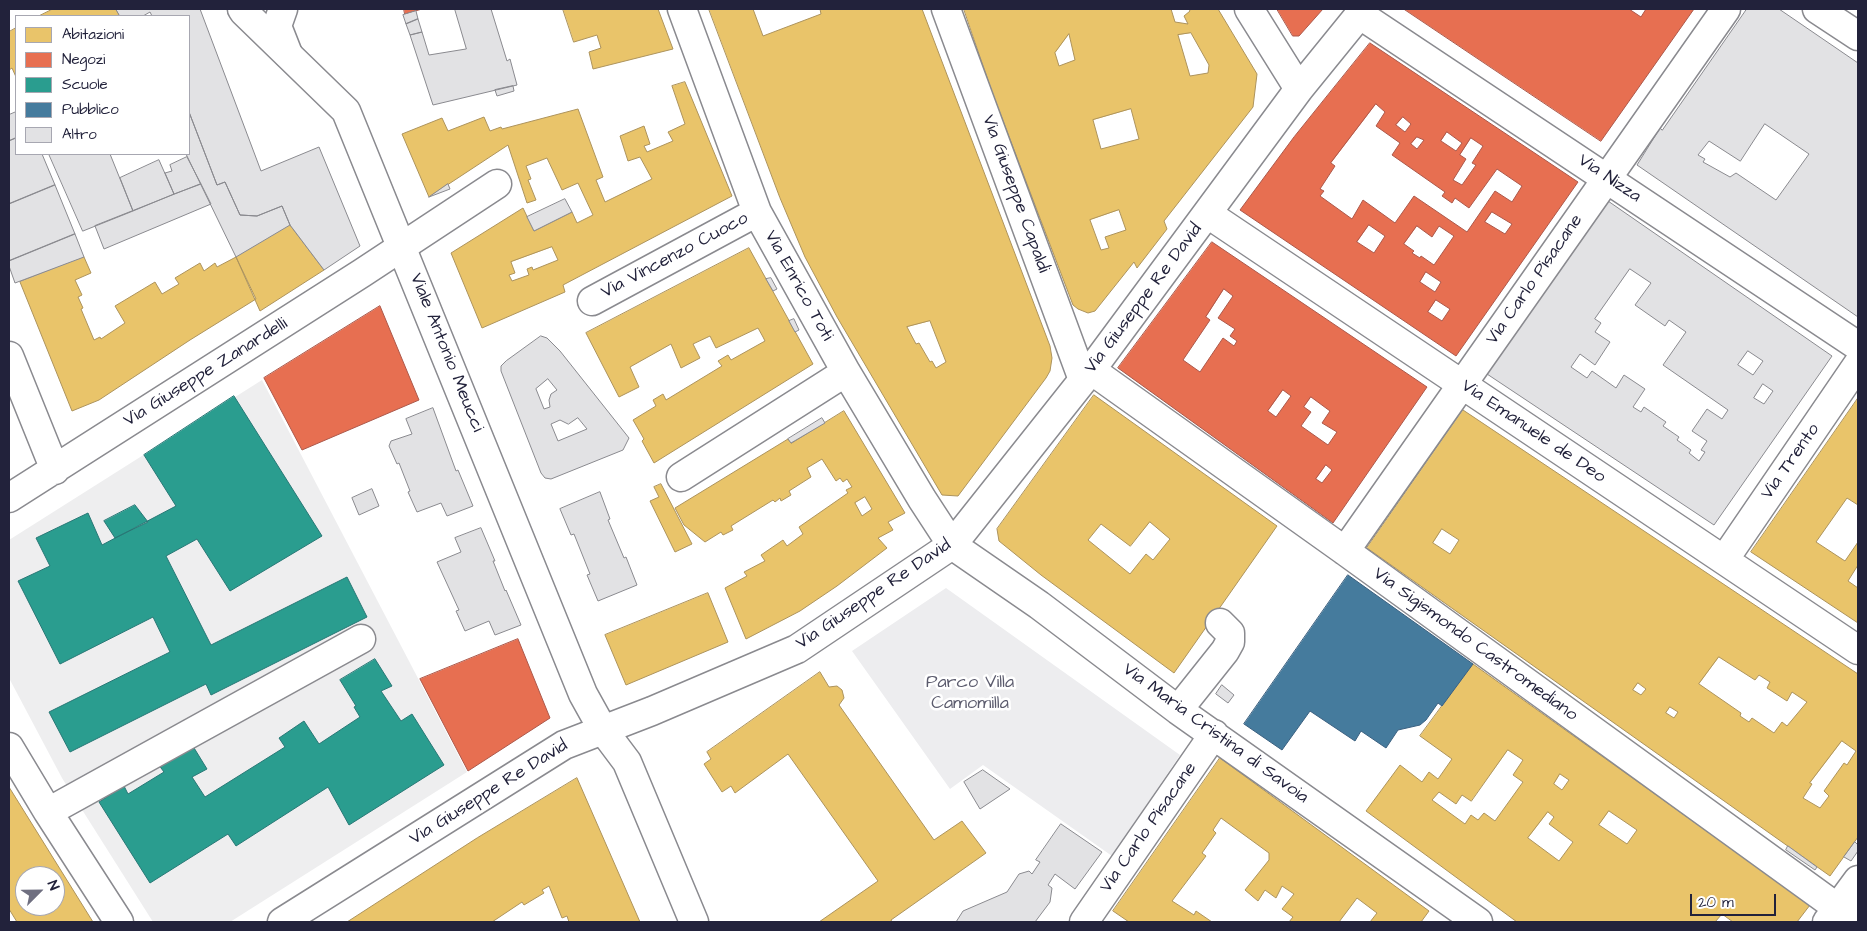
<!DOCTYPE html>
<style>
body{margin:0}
#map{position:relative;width:1867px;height:931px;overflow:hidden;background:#fff;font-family:"Architects Daughter",sans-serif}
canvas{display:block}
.frame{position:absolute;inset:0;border:10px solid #22223b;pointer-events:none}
.legend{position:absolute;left:15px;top:15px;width:175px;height:140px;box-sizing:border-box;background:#fff;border:1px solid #a7a7b1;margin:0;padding:6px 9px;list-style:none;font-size:15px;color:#22223b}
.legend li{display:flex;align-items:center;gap:10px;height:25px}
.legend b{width:25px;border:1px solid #a7a7b1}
.north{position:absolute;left:15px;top:866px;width:50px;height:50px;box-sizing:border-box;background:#fff;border:1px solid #a7a7b1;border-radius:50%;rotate:67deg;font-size:14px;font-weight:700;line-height:20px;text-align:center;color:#22223b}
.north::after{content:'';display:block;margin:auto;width:18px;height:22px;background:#6f6f80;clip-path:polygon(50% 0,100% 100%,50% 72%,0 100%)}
.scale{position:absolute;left:1690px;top:894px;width:86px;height:22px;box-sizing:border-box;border:2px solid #22223b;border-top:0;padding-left:6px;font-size:15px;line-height:18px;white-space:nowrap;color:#22223b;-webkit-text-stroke:4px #fff;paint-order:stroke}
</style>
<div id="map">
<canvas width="1867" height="931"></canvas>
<div class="frame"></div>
<ul class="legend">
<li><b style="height:14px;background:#e9c46a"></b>Abitazioni</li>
<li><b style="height:14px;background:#e76f51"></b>Negozi</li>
<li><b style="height:14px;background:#2a9d8f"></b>Scuole</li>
<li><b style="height:14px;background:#457b9d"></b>Pubblico</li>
<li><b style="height:14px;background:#e2e2e4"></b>Altro</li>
</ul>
<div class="north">N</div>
<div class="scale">20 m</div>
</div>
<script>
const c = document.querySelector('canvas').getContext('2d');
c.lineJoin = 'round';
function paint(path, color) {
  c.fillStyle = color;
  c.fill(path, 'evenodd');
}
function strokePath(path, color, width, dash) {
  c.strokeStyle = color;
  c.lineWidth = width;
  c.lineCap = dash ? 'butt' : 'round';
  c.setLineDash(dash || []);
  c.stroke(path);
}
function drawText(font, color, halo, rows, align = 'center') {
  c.font = font + ' "Architects Daughter",sans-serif';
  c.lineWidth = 5;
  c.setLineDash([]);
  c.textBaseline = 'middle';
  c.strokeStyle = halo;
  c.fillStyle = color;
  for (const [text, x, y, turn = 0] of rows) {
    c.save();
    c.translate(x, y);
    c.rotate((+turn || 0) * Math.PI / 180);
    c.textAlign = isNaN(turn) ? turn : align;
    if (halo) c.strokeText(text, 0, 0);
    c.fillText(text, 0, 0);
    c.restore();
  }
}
paint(new Path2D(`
 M262 380 467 772 230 922H153L62 778 9 678V540Z`), '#eeeeef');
paint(new Path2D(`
 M946 588 1180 755 1112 856 983 765 950 789 852 651Z`), '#ededef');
const homes = new Path2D(`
 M53 9H116L120 16H39Z
 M563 9H658L673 49 593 69 589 52 601 48 597 35 574 42Z
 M709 9H753L763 36 821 14 820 9H922L1050 346 1052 358 1050 371 1046 378 958 496 942 495 837 317 805 257 780 198ZM930 321 946 362 936 368 932 361 930 362 919 343 916 344 907 327Z
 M964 9H1171L1175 22 1188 24 1184 16 1190 11 1189 9H1218L1257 74 1253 107 1164 221 1167 229 1137 268 1134 262 1095 311 1088 313 1078 309 1073 305 992 92ZM1191 33 1209 65 1208 73 1190 76 1178 35ZM1069 34 1075 60 1059 66 1055 53ZM1131 109 1139 139 1101 149 1093 120ZM1119 210 1126 230 1105 237 1109 248 1101 250 1090 220Z
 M16 28V77L12 68 9 70V32Z
 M685 82 732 196 563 285 565 292 482 328 451 253 523 208 534 231 572 212 577 223 593 215 578 183 562 190 547 158 526 166 531 179 528 180 536 200 527 203 508 145 429 197 402 134 442 118 448 131 484 117 490 131 501 127 502 129 578 109 603 177 596 180 605 202 652 179 640 157 628 161 620 136 644 126 650 144 644 146 647 152 673 141 668 132 685 124 672 86ZM552 247 558 260 533 270 532 267 527 269 529 275 512 281 509 275 515 273 511 262Z
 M290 225 324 270 260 311 236 257Z
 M749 248 813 364 654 463 642 441 644 439 633 420 656 406 653 400 663 394 666 400 722 366 718 361 728 355 731 360 765 341 763 337 758 328 716 348 710 336 693 344 700 358 681 368 671 344 630 367 639 387 619 397 586 333Z
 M84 257 91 273 75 280 82 295 78 297 83 308 81 309 94 340 100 337 101 339 125 323 115 306 155 282 162 294 179 284 175 278 200 263 204 271 215 263 217 267 236 257 256 299 190 340 99 400 72 411 20 282Z
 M1094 395 1277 526 1174 673 1041 575 999 541 997 529ZM1150 522 1170 539 1153 560 1146 554 1130 574 1088 540 1101 524 1130 546Z
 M1858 398V505L1847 498 1816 542 1845 561 1858 542V565L1848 581 1858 588V623L1751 552Z
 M1463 410 1858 674V837L1830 876 1367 548ZM1442 529 1459 540 1450 554 1433 543ZM1719 657 1755 680 1759 675 1770 682 1767 688 1787 701 1792 692 1807 702 1787 726 1782 722 1774 733 1752 718 1749 722 1740 716 1741 713 1699 684ZM1638 683 1646 689 1641 695 1633 690ZM1670 707 1678 712 1674 718 1666 713ZM1842 741 1856 751 1847 765 1844 763 1824 791 1829 796 1820 808 1803 798 1812 784 1810 783Z
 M844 411 905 513 888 522 893 530 878 538 887 548 837 586 800 611 746 639 725 588 747 576 744 572 765 561 761 555 783 540 787 546 803 534 799 527 848 493 846 490 852 487 847 479 843 482 840 478 836 481 822 459 807 468 811 477 789 491 791 495 781 501 780 498 775 502 773 500 731 526 733 530 723 535 721 532 705 542 684 525 675 508 788 439 791 443ZM865 497 872 509 862 516 855 503Z
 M661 484 692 544 675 552 650 501 659 497 654 487Z
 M708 593 728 642 626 685 605 635Z
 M1473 664 1810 905 1797 922H1733L1722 914 1715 922H1517L1366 811 1400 765 1422 782 1429 772 1438 779 1452 759 1420 736ZM1508 750 1523 760 1513 775 1523 782 1495 821 1484 813 1478 820 1471 815 1465 824 1432 800 1439 792 1456 804 1462 795 1471 801ZM1560 774 1569 780 1562 790 1554 784ZM1609 811 1637 830 1627 844 1599 825ZM1548 812 1554 817 1549 824 1573 842 1559 861 1528 838Z
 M820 672 829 687 837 686 842 690 844 698 839 705 934 840 962 821 986 853 891 920 892 922H819L878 881 788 754 735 793 731 786 722 792 704 764 711 759 707 752Z
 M1220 758 1429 911 1421 922H1370L1377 913 1357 898 1339 922H1289L1293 917 1282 909 1294 894 1282 886 1276 898 1265 890 1258 901 1245 890 1269 860V853L1221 818 1213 830 1216 833 1202 853 1206 856 1172 901 1194 915 1196 911 1212 922H1129L1113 911Z
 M577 778 640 922H569L567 916 562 918 549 886 542 890 544 893 524 905 522 902 492 922H347L477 838Z
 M9 787 93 922H17L9 909ZM25 876H55V906H25Z`);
paint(homes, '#e9c46a');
strokePath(homes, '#ad935c', 1);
const shops = new Path2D(`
 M404 9H422L405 14Z
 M1277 9H1323L1299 36H1293Z
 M1404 9H1629L1641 17 1646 9H1694L1601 141Z
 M1370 43 1578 182 1456 356 1240 210 1294 137ZM1376 104 1385 112 1376 126 1400 143 1392 155 1445 192 1442 196 1452 203 1455 198 1469 208 1497 169 1522 186 1512 202 1495 191 1467 232 1414 196 1395 223 1363 200 1352 219 1320 196 1324 191 1320 189 1335 166 1331 163ZM1403 117 1411 124 1405 132 1396 125ZM1447 132 1462 143 1456 151 1441 141ZM1417 137 1424 140 1417 149 1411 144ZM1471 138 1483 146 1472 163 1476 165 1462 185 1453 180 1466 159 1460 155ZM1492 212 1512 224 1505 234 1485 222ZM1369 225 1385 236 1374 253 1357 242ZM1417 226 1432 237 1439 226 1454 236 1434 265 1421 256 1420 258 1412 253 1414 251 1404 244ZM1426 272 1441 282 1435 292 1420 282ZM1436 300 1450 309 1442 321 1428 312Z
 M1212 242 1427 387 1333 523 1118 368ZM1224 289 1233 296 1218 318 1235 329 1230 336 1237 341 1234 346 1223 338 1200 372 1183 360 1210 320 1206 317ZM1283 390 1291 396 1276 417 1268 411ZM1311 397 1330 411 1322 423 1337 432 1328 445 1301 426 1311 412 1304 407ZM1326 465 1332 470 1322 483 1316 479Z
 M380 306 419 400 302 450 264 378Z
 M518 639 550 718 468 771 420 679Z`);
paint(shops, '#e76f51');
strokePath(shops, '#ac584a', 1);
const schools = new Path2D(`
 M234 396 322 536 230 591 197 539 166 556 211 645 347 577 367 617 211 695 206 684 70 752 49 712 170 652 153 617 60 664 18 581 50 566 36 538 88 513 102 545 176 506 144 455Z
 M135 505 148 522 115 538 104 521Z
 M375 659 392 686 381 691 401 721 412 714 444 765 349 825 328 787 236 846 228 834 150 883 99 802 124 786 128 794 164 772 158 764 191 743 207 769 192 777 205 797 285 747 279 738 304 721 319 744 360 717 354 707 356 706 340 680Z`);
paint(schools, '#2a9d8f');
strokePath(schools, '#287876', 1);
const public = new Path2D(`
 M1348 575 1473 664 1442 706 1438 703 1426 720 1420 725 1398 730 1386 748 1361 731 1355 741 1310 711 1282 750 1244 724Z`);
paint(public, '#457b9d');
strokePath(public, '#3a6080', 1);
const building = new Path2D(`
 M116 9H200L261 171 319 147 360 246 324 270 290 225 282 206 257 216 240 215 225 182 217 185 189 112V16H152L150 12 143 16H120Z
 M455 9H491L507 61 510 59 517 85 433 105 410 35 422 32 429 55 466 49Z
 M1747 9H1779L1858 63V317L1637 165 1660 128 1662 130ZM1765 124 1809 154 1776 200 1736 173 1730 177 1703 162 1705 159 1698 155 1709 141 1740 161Z
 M416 11 418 19 406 24 403 15Z
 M418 19 422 32 410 35 406 24Z
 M513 86 514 91 497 96 495 90Z
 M16 112V138L9 141V115Z
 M189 112 217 185 225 182 240 215 257 216 282 206 290 225 236 257 186 154H189Z
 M16 138V154H42L55 185 9 204V141Z
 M49 154H110L133 211 83 231Z
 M187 157 201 184 174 194 165 173 172 171 170 165Z
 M159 160 174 194 133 211 120 178Z
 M201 184 211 204 104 249 95 226Z
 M448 184 450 189 429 197Z
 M55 185 75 234 9 261V204Z
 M565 199 572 212 534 231 527 217Z
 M1608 201 1832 356 1714 525 1487 374ZM1630 269 1651 283 1635 305 1665 326 1669 320 1686 332 1663 365 1728 410 1722 419 1707 409 1692 431 1707 441 1701 450 1705 452 1699 461 1689 453 1691 450 1677 440 1679 437 1663 426 1666 422 1644 407 1641 412 1633 407 1645 389 1624 375 1616 388 1592 371 1587 378 1571 367 1580 354 1595 365 1610 342 1595 332 1601 323 1595 319ZM1748 351 1763 361 1753 375 1738 365ZM1763 384 1773 391 1764 404 1754 398Z
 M75 234 84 257 15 283 9 266V261Z
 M771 278 777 289 773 291 766 279Z
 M794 319 799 330 795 332 789 321Z
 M541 336 547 338 560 351 629 438 623 450 551 479 545 478 541 473 501 371V366L506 361ZM548 379 557 390 551 394 549 400 550 407 544 409 536 389ZM578 418 587 429 558 441 551 424 560 420 568 424Z
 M433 408 456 471 458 470 473 506 447 516 441 503 417 512 408 492 410 491 399 463 397 464 389 446 391 441 412 434 406 419Z
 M822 418 825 423 791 443 788 439Z
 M372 489 379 506 359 515 352 498Z
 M600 492 610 519 608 520 624 558 626 557 637 585 598 601 587 575 590 574 574 534 571 535 560 509Z
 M481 528 495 561H493L505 591 506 590 521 625 495 635 489 621 465 631 456 611 459 610 437 562 461 552 455 538Z
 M1222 685 1234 695 1228 703 1216 694Z
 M983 770 1010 789 980 809 964 782Z
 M1061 824 1102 852 1075 889 1055 874 1048 885 1052 888 1050 902 1035 922H956L963 911 1007 892 1019 874 1029 871 1032 874 1040 862 1036 860Z
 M1855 842 1858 845V851L1851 861 1844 857Z
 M1788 846 1817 867 1815 870 1786 850Z`);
paint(building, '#e2e2e4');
strokePath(building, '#8a8a8f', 1);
const minor = new Path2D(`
 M283 9 277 26 288 54
 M682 9 757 212 846 372 922 499 952 545 1039 605 1178 710 1478 922
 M946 9 1083 380
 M1249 9 1299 89
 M1817 9 1858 36
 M1359 14 1858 346
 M1208 214 1858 650
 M592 301 757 212
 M9 356 55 470
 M1091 370 1345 551 1857 922
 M681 477 846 372
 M9 498 362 273 497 184
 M1345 551 1726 9
 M1724 560 1858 364
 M1178 710 1225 651 1230 642V633L1220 623
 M9 747 48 812 119 922
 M48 812 361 639
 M282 922 564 745 652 711 797 649 952 545 1091 370 1299 89 1364 9
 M1084 922 1214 734
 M1827 922 1858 880`);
const major = new Path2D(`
 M242 9 244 12 346 111 583 694 603 730 627 762 694 922`);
strokePath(minor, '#8a8a8f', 31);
strokePath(major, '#8a8a8f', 31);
strokePath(minor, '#fff', 28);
strokePath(major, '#fff', 28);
drawText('18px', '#22223b', '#fff', [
 ["Via Nizza",1609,179,34],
 ["Via Giuseppe Capaldi",1015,194,70],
 ["Via Vincenzo Cuoco",675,256,-28],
 ["Via Carlo Pisacane",1535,280,-55],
 ["Via Enrico Toti",798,286,61],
 ["Via Giuseppe Re David",1144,299,-53],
 ["Viale Antonio Meucci",446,353,68],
 ["Via Giuseppe Zanardelli",206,373,-32],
 ["Via Emanuele de Deo",1533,432,34],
 ["Via Trento",1791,462,-55],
 ["Via Giuseppe Re David",874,595,-34],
 ["Via Sigismondo Castromediano",1475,645,36],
 ["Via Maria Cristina di Savoia",1215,734,36],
 ["Via Giuseppe Re David",489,793,-32],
 ["Via Carlo Pisacane",1149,828,-55]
]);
drawText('18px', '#5b5b6d', '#fff', [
 ["Parco Villa",970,683],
 ["Camomilla",970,704]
]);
</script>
